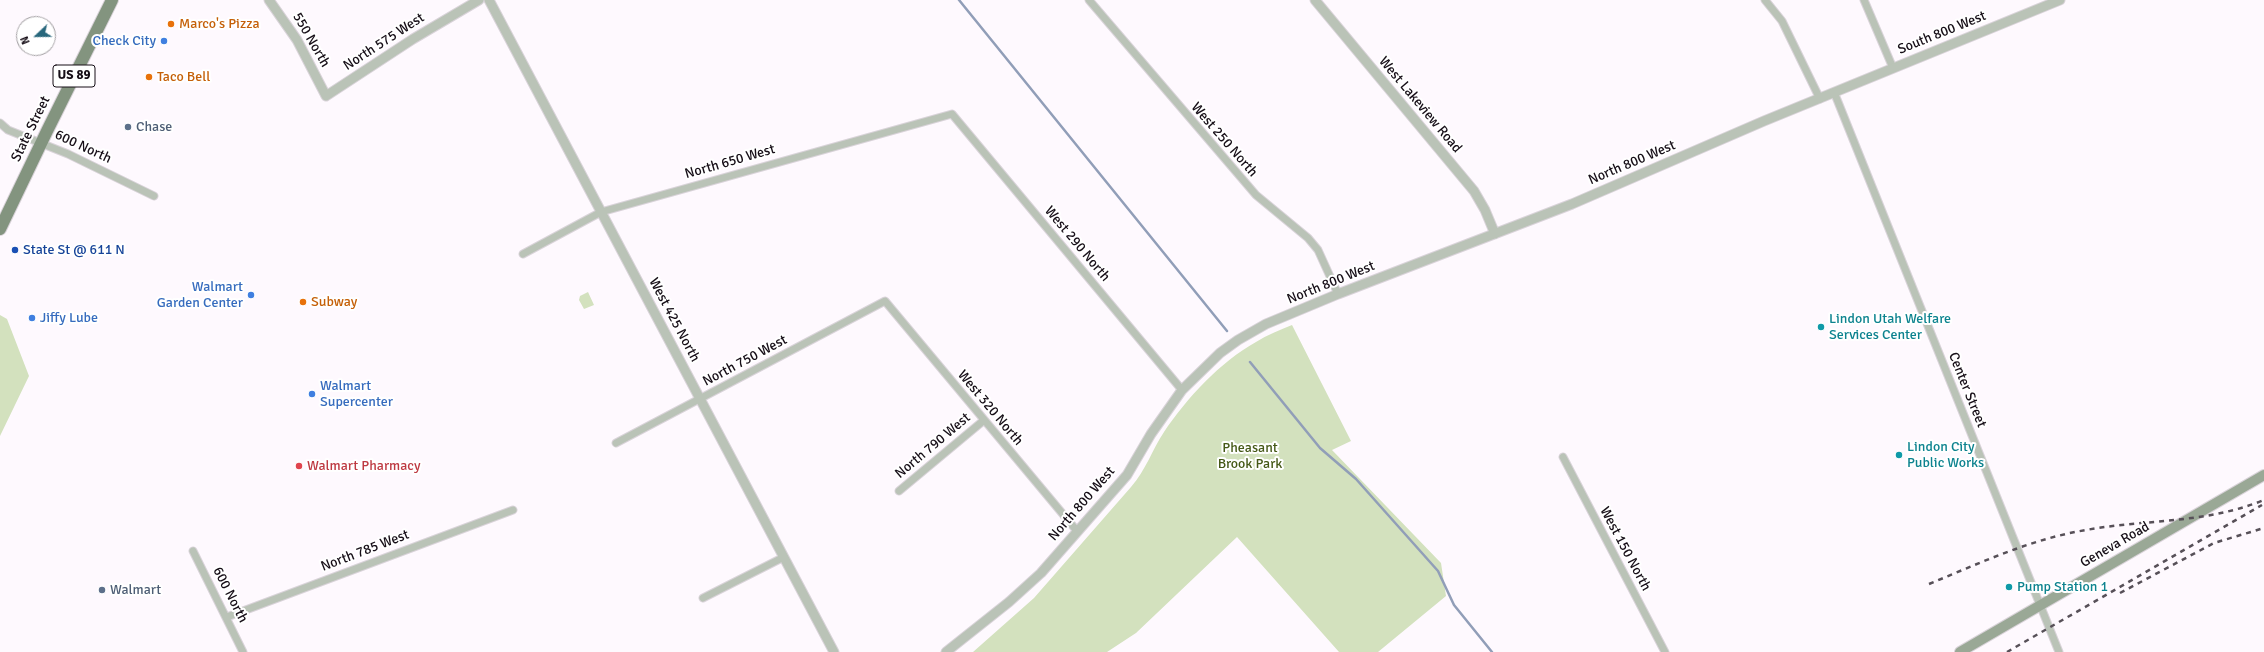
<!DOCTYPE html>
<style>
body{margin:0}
#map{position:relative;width:2264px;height:652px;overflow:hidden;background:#fef9fe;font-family:Signika,sans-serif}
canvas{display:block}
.north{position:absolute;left:16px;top:16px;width:40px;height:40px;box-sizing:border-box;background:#fff;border:1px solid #a29fa2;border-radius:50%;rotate:248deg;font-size:11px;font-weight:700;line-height:16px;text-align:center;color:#160e17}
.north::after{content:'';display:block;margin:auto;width:14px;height:18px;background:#28677c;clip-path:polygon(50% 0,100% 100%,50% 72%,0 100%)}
</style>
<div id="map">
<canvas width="2264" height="652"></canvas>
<div class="north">N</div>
</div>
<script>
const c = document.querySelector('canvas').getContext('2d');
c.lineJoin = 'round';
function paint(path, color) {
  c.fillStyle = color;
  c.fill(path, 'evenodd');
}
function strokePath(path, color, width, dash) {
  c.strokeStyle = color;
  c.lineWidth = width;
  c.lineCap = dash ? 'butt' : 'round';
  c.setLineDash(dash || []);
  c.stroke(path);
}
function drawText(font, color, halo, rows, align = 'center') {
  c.font = font + ' Signika,sans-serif';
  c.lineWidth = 4;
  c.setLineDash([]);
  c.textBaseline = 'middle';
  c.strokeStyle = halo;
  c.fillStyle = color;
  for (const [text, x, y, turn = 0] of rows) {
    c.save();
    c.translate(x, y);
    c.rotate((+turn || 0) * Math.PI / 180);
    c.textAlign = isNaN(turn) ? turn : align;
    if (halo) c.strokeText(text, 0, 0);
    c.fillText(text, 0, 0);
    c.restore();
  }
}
paint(new Path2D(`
 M588 292 594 305 584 309 579 300 580 296Z
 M0 315 7 319 29 376 0 436Z
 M1292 325 1351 441 1332 450 1441 563 1446 596 1378 652H1339L1237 537 1136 633 1107 652H973L1034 598 1131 487C1146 470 1152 450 1164 432 1187 398 1220 362 1256 342 1267 335 1280 330 1292 325Z`), '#d3e1be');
strokePath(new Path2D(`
 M959 0 1227 331
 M1250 362 1320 448 1356 479 1438 571 1454 605 1492 652`), '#919eb8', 2.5);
const minor = new Path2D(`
 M1089 0 1256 195 1308 238 1318 250 1338 294
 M1765 0 1782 21 1820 99
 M1864 0 1893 68
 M1834 92 2059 652
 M0 123 8 130 68 154 154 196
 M523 254 601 212 952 114 1182 390
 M616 443 885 301 1077 531
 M1563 457 1665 652
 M899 491 983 421
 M193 551 243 652
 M703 598 784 557
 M227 617 513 510`);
const tertiary = new Path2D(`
 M269 0 297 40 326 96 413 39 479 0
 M489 0 834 652
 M1315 0 1474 191 1485 210 1495 234
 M946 652 1009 602 1041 573 1127 475 1151 434 1182 390 1220 353 1238 340 1266 324 1338 294 1572 204 1764 121 2060 0`);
const secondary = new Path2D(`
 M1960 652 2264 475`);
const primary = new Path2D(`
 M0 229 47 131 112 0`);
strokePath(minor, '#d9d3d9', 9);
strokePath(tertiary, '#d9d3d9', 11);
strokePath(secondary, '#d9d3d9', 12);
strokePath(primary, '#d9d3d9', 14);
strokePath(minor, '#bac3b7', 7);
strokePath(tertiary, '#bac3b7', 9);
strokePath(secondary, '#9aa896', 10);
strokePath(primary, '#83947f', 12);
strokePath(new Path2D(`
 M1929 584C1980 563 2031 539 2086 530 2147 519 2205 524 2264 500
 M2120 593 2214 543 2264 528
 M2007 652 2262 505`), '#575058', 2.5, [5, 5]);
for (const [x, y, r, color] of [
 [171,24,4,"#e8710a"],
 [164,41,4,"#3f7fe0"],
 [149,77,4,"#e8710a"],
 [128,127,4,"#5c6f8a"],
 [15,250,4,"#1a4fb4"],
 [251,295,4,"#3f7fe0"],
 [303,302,4,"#e8710a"],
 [32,318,4,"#3f7fe0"],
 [1821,327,4,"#0f9aa8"],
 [312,394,4,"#3f7fe0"],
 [1899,455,4,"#0f9aa8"],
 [299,466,4,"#e0444e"],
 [2009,587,4,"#0f9aa8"],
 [102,590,4,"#5c6f8a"]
]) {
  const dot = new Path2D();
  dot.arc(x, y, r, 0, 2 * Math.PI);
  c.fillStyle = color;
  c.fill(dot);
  strokePath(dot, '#fff', 1.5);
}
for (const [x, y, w] of [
 [74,76,42]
]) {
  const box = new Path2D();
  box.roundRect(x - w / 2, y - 11, w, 22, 3);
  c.fillStyle = '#fff';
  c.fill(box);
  strokePath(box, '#160e17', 1);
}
drawText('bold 13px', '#160e17', null, [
 ["US 89",74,76]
]);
drawText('14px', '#c56008', '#fff', [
 ["Marco's Pizza",179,24],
 ["Taco Bell",157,77],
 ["Subway",311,302]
], 'left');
drawText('14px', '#160e17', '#fff', [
 ["South 800 West",1942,33,-22],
 ["550 North",311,40,60],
 ["North 575 West",384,42,-33],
 ["West Lakeview Road",1420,105,50],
 ["State Street",31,129,-64],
 ["West 250 North",1224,140,49],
 ["600 North",83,147,25],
 ["North 650 West",730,162,-16],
 ["North 800 West",1632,163,-23],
 ["West 290 North",1077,244,50],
 ["North 800 West",1331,283,-22],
 ["West 425 North",674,320,62],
 ["North 750 West",745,361,-28],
 ["Center Street",1967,390,68],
 ["West 320 North",990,408,50],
 ["North 790 West",933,446,-40],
 ["North 800 West",1082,504,-49],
 ["Geneva Road",2115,545,-30],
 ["West 150 North",1625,549,62],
 ["North 785 West",365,551,-21],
 ["600 North",230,595,63]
]);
drawText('14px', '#366cbe', '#fff', [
 ["Check City",156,41],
 ["Walmart",243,287],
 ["Garden Center",243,303],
 ["Jiffy Lube",40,318,"left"],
 ["Walmart",320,386,"left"],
 ["Supercenter",320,402,"left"]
], 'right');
drawText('14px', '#4e5e75', '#fff', [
 ["Chase",136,127],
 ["Walmart",110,590]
], 'left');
drawText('14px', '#164399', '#fff', [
 ["State St @ 611 N",23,250]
], 'left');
drawText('14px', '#0d838f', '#fff', [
 ["Lindon Utah Welfare",1829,319],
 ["Services Center",1829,335],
 ["Lindon City",1907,447],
 ["Public Works",1907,463],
 ["Pump Station 1",2017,587]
], 'left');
drawText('14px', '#455917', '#fff', [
 ["Pheasant",1250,448],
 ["Brook Park",1250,464]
]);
drawText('14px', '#be3a42', '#fff', [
 ["Walmart Pharmacy",307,466]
], 'left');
</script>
